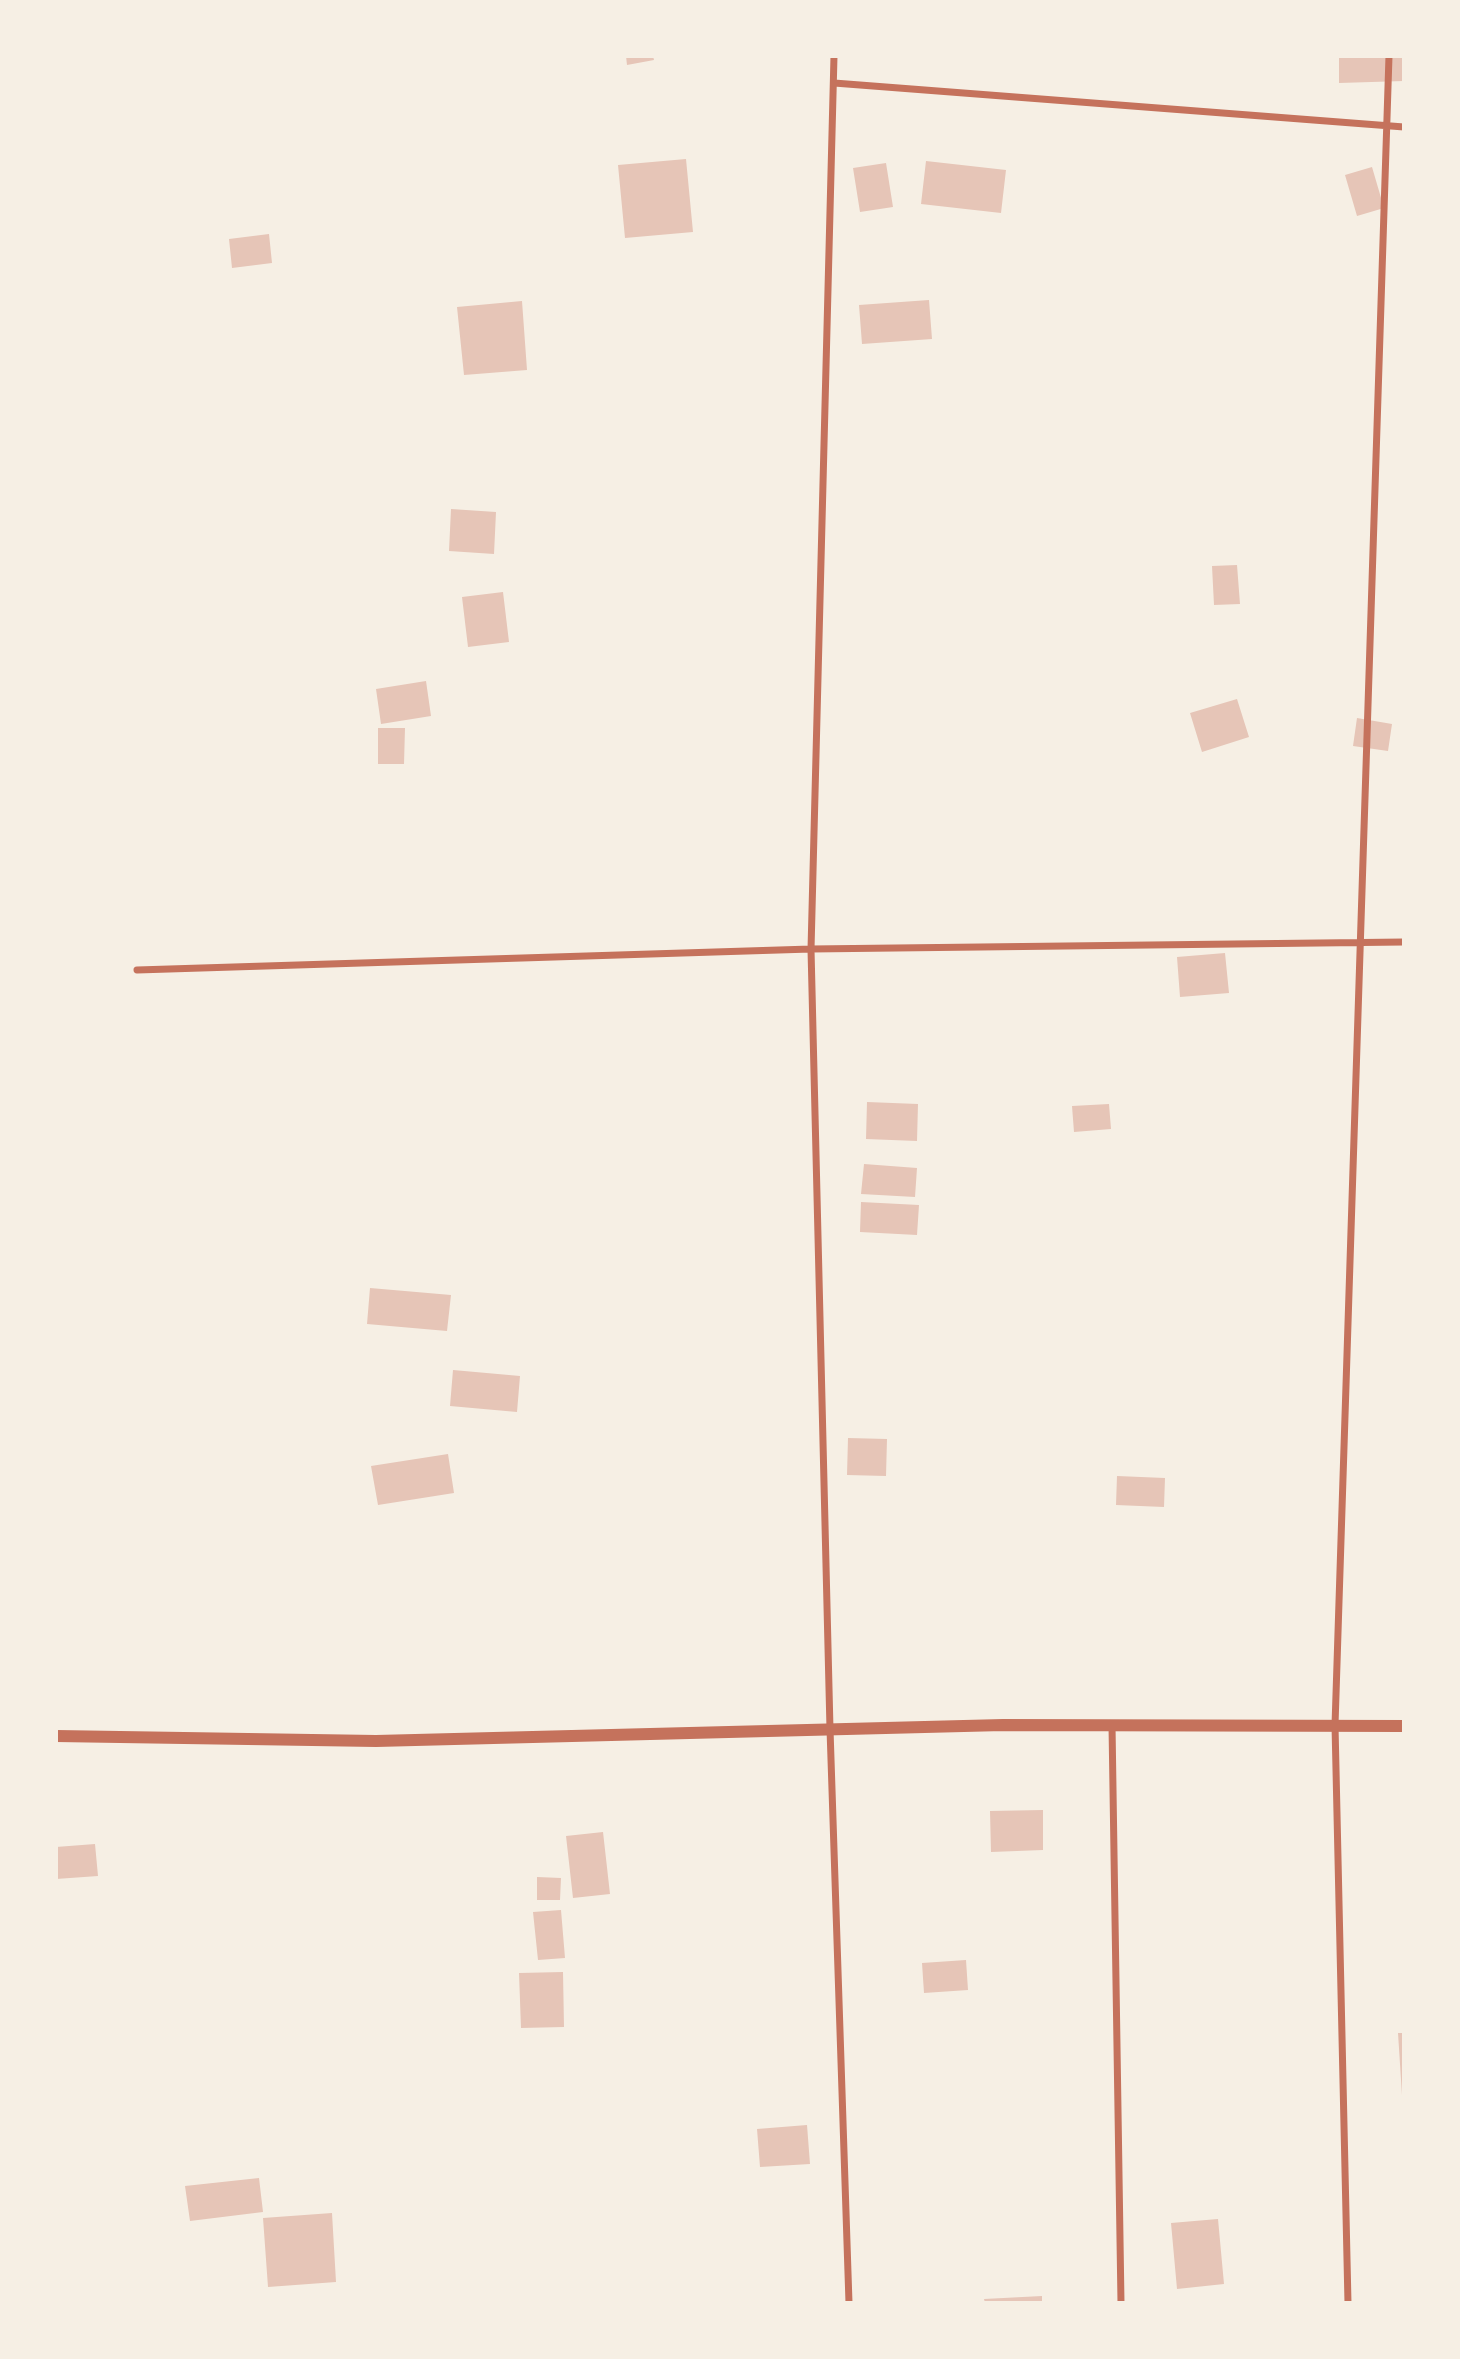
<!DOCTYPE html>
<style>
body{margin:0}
#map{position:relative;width:1460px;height:2359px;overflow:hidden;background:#f6efe4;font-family:"Titillium Web",sans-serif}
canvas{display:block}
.frame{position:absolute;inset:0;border:58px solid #f6efe4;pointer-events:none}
</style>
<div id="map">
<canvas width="1460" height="2359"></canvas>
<div class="frame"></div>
</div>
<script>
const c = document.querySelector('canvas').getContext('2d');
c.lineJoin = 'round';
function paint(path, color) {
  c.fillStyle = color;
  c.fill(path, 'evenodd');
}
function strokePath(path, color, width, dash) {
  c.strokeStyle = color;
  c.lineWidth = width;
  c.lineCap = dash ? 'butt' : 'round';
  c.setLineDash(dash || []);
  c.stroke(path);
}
paint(new Path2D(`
 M626 56H653L654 60 627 65Z
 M1339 56H1404V81L1339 83Z
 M686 159 693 232 625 238 618 165Z
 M926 161 1006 170 1001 213 921 204Z
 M886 163 893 207 860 212 853 168Z
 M1372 167 1384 208 1357 216 1345 175Z
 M269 234 272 263 232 268 229 239Z
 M929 300 932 339 862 344 859 305Z
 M522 301 527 370 464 375 457 307Z
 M451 509 496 512 494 554 449 551Z
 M1237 565 1240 604 1214 605 1212 566Z
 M503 592 509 642 468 647 462 597Z
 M426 681 431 716 381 724 376 689Z
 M1237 699 1249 737 1202 752 1190 713Z
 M1357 718 1392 724 1388 751 1353 746Z
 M378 728H405L404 764H378Z
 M1225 953 1229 993 1180 997 1177 957Z
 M867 1102 918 1104 917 1141 866 1139Z
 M1109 1104 1111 1129 1074 1132 1072 1106Z
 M864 1164 917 1168 915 1197 861 1194Z
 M861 1202 919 1205 917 1235 860 1232Z
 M370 1288 451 1295 447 1331 367 1324Z
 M453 1370 520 1376 517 1412 450 1406Z
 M848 1438 887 1439 886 1476 847 1475Z
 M448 1454 454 1493 378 1505 371 1466Z
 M1117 1476 1165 1478 1164 1507 1116 1505Z
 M1043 1810V1850L991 1852 990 1811Z
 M603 1832 610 1894 573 1898 566 1836Z
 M95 1844 98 1876 56 1879V1847Z
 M537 1877 561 1878 560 1900H537Z
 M561 1910 565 1958 538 1960 533 1912Z
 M966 1960 968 1990 924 1993 922 1963Z
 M563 1972 564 2027 521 2028 519 1973Z
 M1398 2033H1404V2094L1402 2095Z
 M807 2125 810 2164 760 2167 757 2129Z
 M259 2178 263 2212 190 2221 185 2186Z
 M332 2213 336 2282 268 2287 263 2218Z
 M1218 2219 1224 2284 1177 2289 1171 2223Z
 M1042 2296V2303H985L984 2299Z`), '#e6c5b7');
strokePath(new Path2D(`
 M834 56 811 949 830 1729 849 2303
 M834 83 1404 127
 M137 970 811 949 1404 942
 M1112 1725 1121 2303
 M1348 2303 1335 1725 1389 56`), '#c5725c', 7);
strokePath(new Path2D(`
 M56 1736 376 1741 1003 1725 1404 1726`), '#c5725c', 12);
</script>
